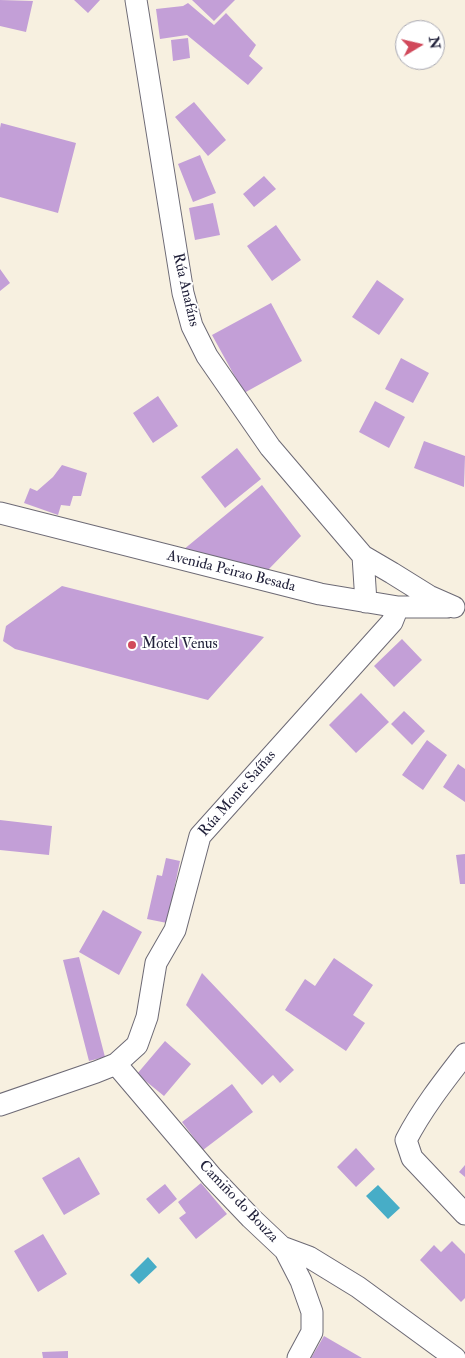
<!DOCTYPE html>
<meta charset="utf-8">
<style>
body{margin:0}
#map{position:relative;width:465px;height:1358px;overflow:hidden;background:#f7f0e0;font-family:"IM FELL Double Pica",serif}
canvas{display:block}
.north{position:absolute;left:395px;top:20px;width:50px;height:50px;box-sizing:border-box;background:#fff;border:1px solid #a7a7b1;border-radius:50%;rotate:81deg;font-size:14px;font-weight:700;line-height:20px;text-align:center;color:#22223b}
.north::after{content:'';display:block;margin:auto;width:18px;height:22px;background:#d1495b;clip-path:polygon(50% 0,100% 100%,50% 72%,0 100%)}
</style>
<div id="map">
<canvas width="465" height="1358"></canvas>
<div class="north">N</div>
</div>
<script>
const c = document.querySelector('canvas').getContext('2d');
c.lineJoin = 'round';
function paint(path, color) {
  c.fillStyle = color;
  c.fill(path, 'evenodd');
}
function strokePath(path, color, width, dash) {
  c.strokeStyle = color;
  c.lineWidth = width;
  c.lineCap = dash ? 'butt' : 'round';
  c.setLineDash(dash || []);
  c.stroke(path);
}
function drawText(font, color, halo, rows, align = 'center') {
  c.font = font + ' "IM FELL Double Pica",serif';
  c.lineWidth = 4;
  c.setLineDash([]);
  c.textBaseline = 'middle';
  c.strokeStyle = halo;
  c.fillStyle = color;
  for (const [text, x, y, turn = 0] of rows) {
    c.save();
    c.translate(x, y);
    c.rotate((+turn || 0) * Math.PI / 180);
    c.textAlign = isNaN(turn) ? turn : align;
    if (halo) c.strokeText(text, 0, 0);
    c.fillText(text, 0, 0);
    c.restore();
  }
}
paint(new Path2D(`
 M378 1185 400 1208 388 1219 366 1196Z
 M148 1257 157 1267 139 1284 130 1275Z`), '#47adc7');
paint(new Path2D(`
 M0 0 33 1 26 32 0 26Z
 M74 0H100L88 13Z
 M192 0H235L214 21Z
 M188 3 214 25 226 13 256 45 249 56 263 68 248 85 187 35 160 39 156 9 183 6Z
 M188 38 190 58 173 61 171 40Z
 M194 102 226 140 208 156 175 117Z
 M1 123 76 143 58 213 0 197V128Z
 M200 155 216 193 193 202 178 164Z
 M264 176 276 189 254 207 243 194Z
 M213 203 220 235 195 240 189 208Z
 M276 225 301 260 272 281 247 246Z
 M0 269 10 283 0 291Z
 M377 280 404 299 379 335 352 317Z
 M271 303 302 361 244 393 212 335Z
 M401 358 429 373 413 403 385 389Z
 M158 396 178 426 153 443 133 413Z
 M375 401 405 417 389 448 359 432Z
 M424 441 465 456 464 487 414 468Z
 M237 448 261 479 225 508 201 477Z
 M62 465 87 473 81 496H73L70 506 61 505 58 515 24 503 30 488 37 491 53 477Z
 M262 485 301 536 267 571 183 550Z
 M62 586 264 637 208 700 15 649 3 641 6 626Z
 M402 639 422 660 394 687 374 666Z
 M361 693 389 722 356 753 329 725Z
 M404 711 425 731 412 745 391 724Z
 M427 740 447 755 423 790 402 775Z
 M458 764 465 769V802L443 787Z
 M0 820 52 826 49 855 0 850Z
 M465 854V884H460L456 855Z
 M166 858 180 861 167 923 147 919 157 875 162 876Z
 M103 910 142 932 119 975 79 952Z
 M79 957 105 1057 89 1061 63 960Z
 M334 958 373 985 353 1015 365 1023 346 1051 285 1010 305 979 315 986Z
 M202 973 294 1070 280 1083 273 1075 262 1085 186 1005Z
 M165 1041 191 1064 164 1096 137 1074Z
 M232 1084 253 1112 203 1150 182 1122Z
 M356 1148 375 1169 356 1187 337 1167Z
 M79 1157 100 1194 64 1215 42 1178Z
 M465 1165V1177L459 1172Z
 M201 1183 227 1214 196 1239 179 1218 186 1213 178 1202Z
 M165 1184 177 1199 159 1214 146 1199Z
 M43 1234 67 1274 38 1292 14 1251Z
 M452 1241 465 1254V1298L461 1302 420 1260 434 1245 441 1252Z
 M324 1336 362 1358H311Z
 M68 1351V1358H43L42 1352Z`), '#c39fd7');
const minor = new Path2D(`
 M136 0 183 293 192 326 207 356 270 447 363 556 392 573 429 596 454 607
 M0 513 320 594 398 607H447
 M363 556 366 602
 M465 1054C444 1081 422 1109 406 1140L412 1158 465 1214
 M116 1064 212 1177 251 1218 285 1250 301 1281 312 1312V1332L298 1358
 M0 1105 96 1072 116 1064 137 1045 147 1017 156 963 175 930 200 836 392 622 398 607
 M282 1247 309 1257 358 1287 455 1358`);
strokePath(minor, '#6d6a75', 23);
strokePath(minor, '#fff', 21);
for (const [x, y, r, color] of [
 [132,645,5,"#d1495b"]
]) {
  const dot = new Path2D();
  dot.arc(x, y, r, 0, 2 * Math.PI);
  c.fillStyle = color;
  c.fill(dot);
  strokePath(dot, '#fff', 2);
}
drawText('15px', '#22223b', '#fff', [
 ["Rúa Anafáns",185,290,77],
 ["Avenida Peirao Besada",231,572,14],
 ["Rúa Monte Saíñas",238,794,-49],
 ["Camiño do Bouza",238,1202,46]
]);
drawText('15px', '#22223b', '#fff', [
 ["Motel Venus",142,645]
], 'left');
</script>
